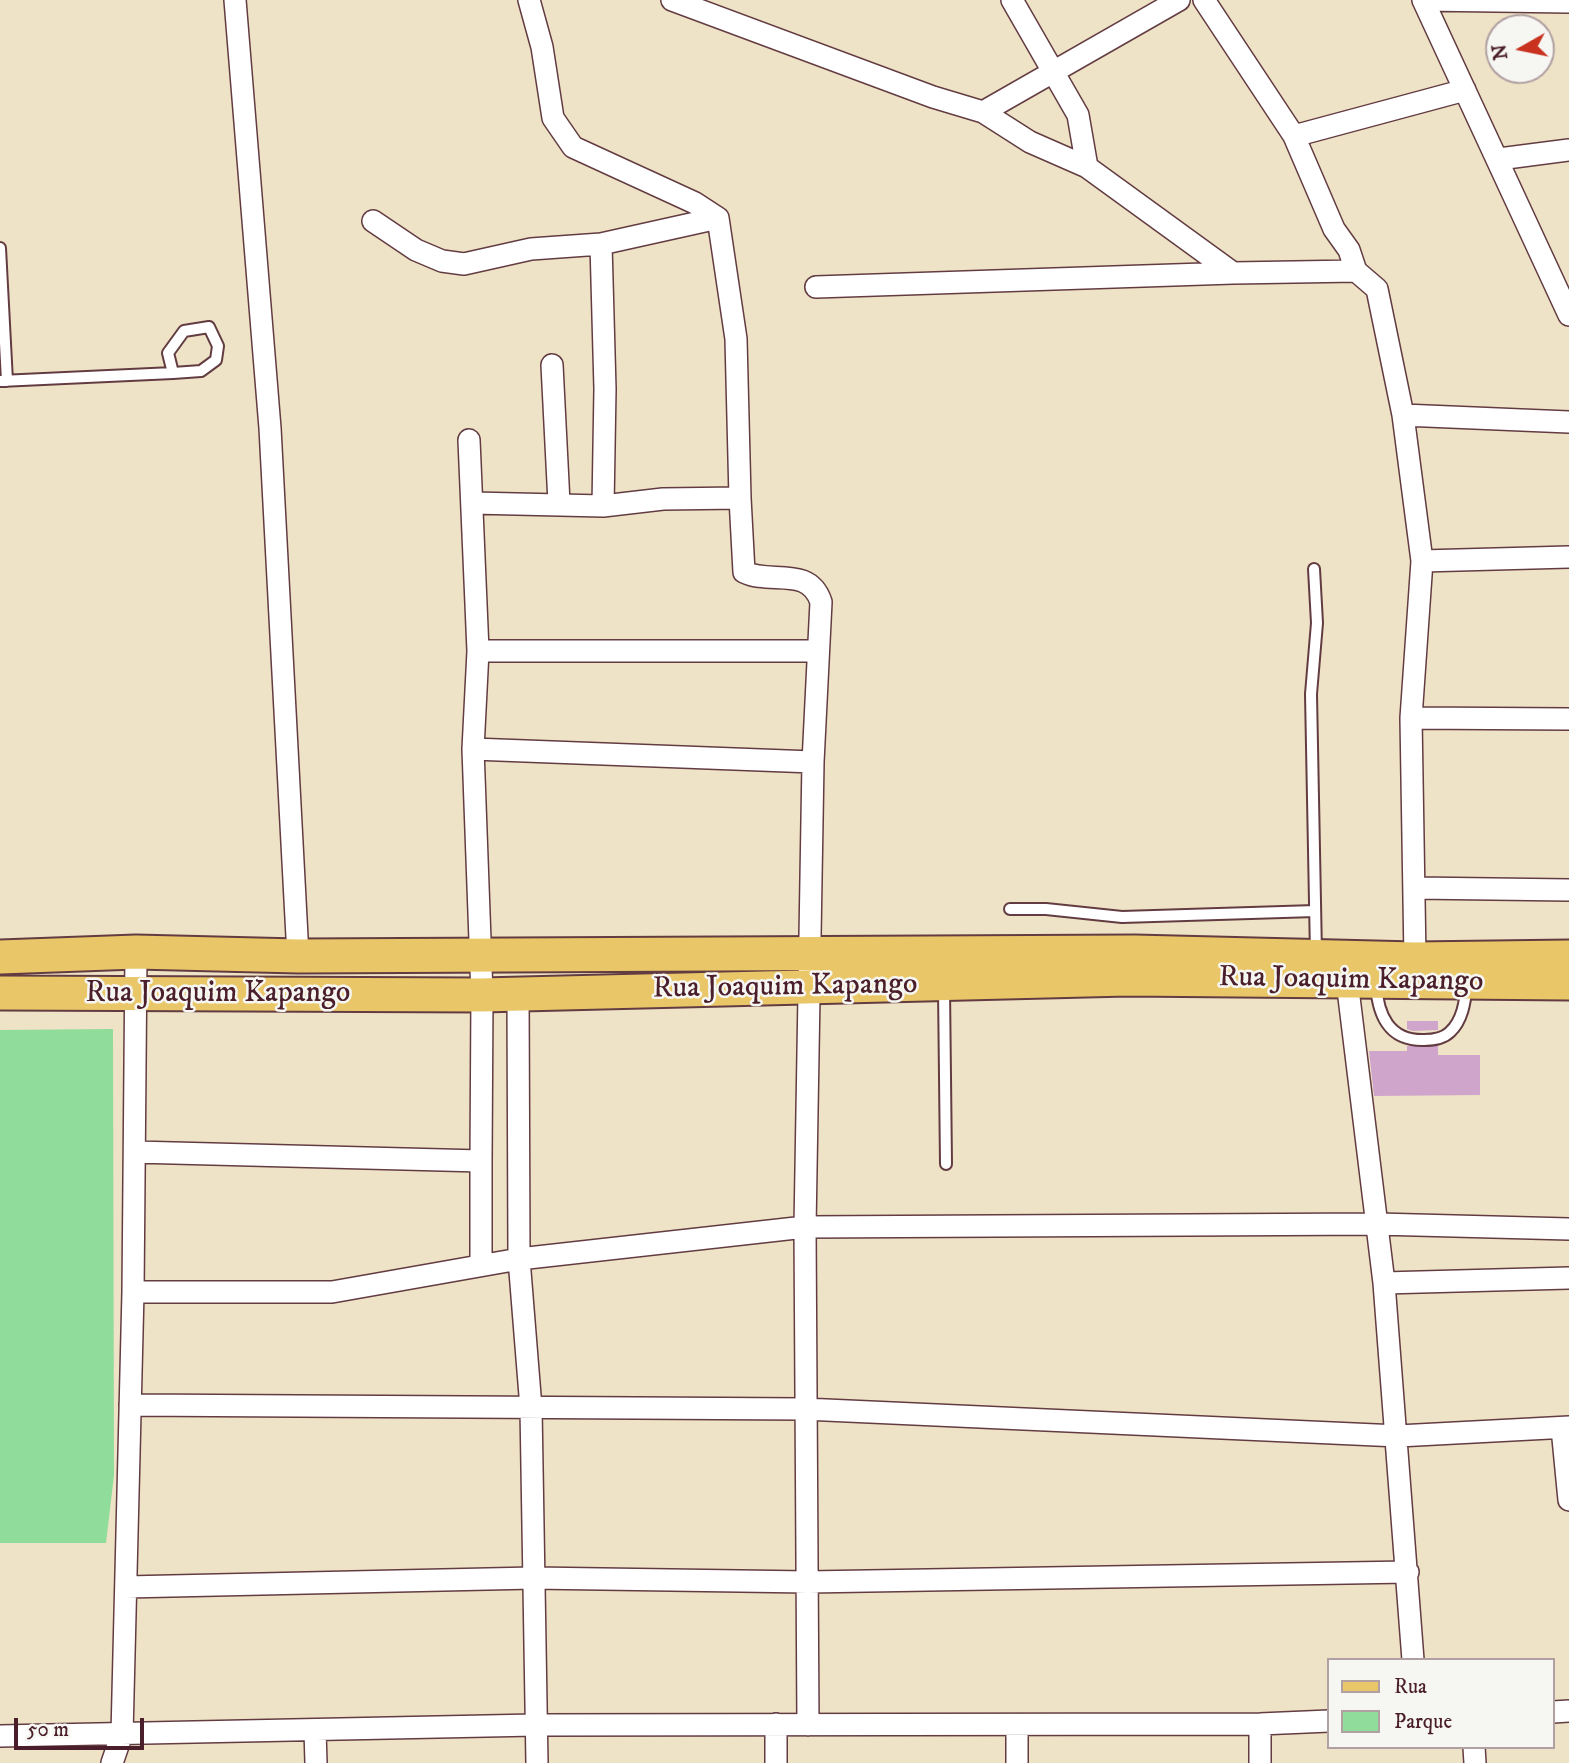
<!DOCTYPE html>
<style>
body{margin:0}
#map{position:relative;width:1569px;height:1763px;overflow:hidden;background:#eee3c6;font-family:"IM FELL DW Pica",serif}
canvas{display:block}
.legend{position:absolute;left:1327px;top:1658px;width:228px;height:91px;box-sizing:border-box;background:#f6f6f2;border:2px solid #b1a0a2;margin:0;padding:9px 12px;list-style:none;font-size:21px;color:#4a1f2b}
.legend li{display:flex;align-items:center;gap:14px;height:35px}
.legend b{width:35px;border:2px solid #b1a0a2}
.north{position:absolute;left:1485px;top:14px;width:70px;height:70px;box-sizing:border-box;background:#f6f6f2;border:2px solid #b1a0a2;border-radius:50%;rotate:261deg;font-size:19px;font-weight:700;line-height:28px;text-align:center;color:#4a1f2b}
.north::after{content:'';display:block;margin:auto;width:24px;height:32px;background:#c8321e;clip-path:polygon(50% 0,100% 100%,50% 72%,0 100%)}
.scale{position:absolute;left:14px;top:1718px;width:130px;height:32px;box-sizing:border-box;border:4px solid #4a1f2b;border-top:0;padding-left:9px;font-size:21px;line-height:24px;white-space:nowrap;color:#4a1f2b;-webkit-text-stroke:5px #f6f6f2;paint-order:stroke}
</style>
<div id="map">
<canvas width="1569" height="1763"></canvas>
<ul class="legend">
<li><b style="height:9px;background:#e9c769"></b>Rua</li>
<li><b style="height:19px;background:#90dc9a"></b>Parque</li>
</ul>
<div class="north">N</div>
<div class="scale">50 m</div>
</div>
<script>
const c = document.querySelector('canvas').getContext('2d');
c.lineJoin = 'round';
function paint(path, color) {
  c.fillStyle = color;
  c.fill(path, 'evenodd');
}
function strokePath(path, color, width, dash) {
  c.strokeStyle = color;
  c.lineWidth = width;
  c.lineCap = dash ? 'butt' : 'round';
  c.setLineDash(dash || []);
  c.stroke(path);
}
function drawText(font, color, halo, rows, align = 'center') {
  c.font = font + ' "IM FELL DW Pica",serif';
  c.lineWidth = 5;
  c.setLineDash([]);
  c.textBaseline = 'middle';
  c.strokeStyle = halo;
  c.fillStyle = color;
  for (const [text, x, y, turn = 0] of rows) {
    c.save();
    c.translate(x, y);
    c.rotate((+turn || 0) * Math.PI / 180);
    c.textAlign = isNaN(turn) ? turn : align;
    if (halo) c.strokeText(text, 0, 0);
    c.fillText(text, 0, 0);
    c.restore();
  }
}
paint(new Path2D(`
 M113 1029 114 1475 106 1543H0V1030Z`), '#90dc9a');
paint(new Path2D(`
 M1407 1021H1438V1030L1413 1031 1407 1029Z
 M1407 1046H1438V1055H1480V1095L1374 1096 1369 1051H1407Z`), '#cfa5cc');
const service = new Path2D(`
 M0 248 7 381
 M0 381 173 373 201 371 216 360 218 346 209 327 184 331 168 353 173 373
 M1314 569 1317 623 1311 694 1316 954
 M1010 909H1046L1122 917 1315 911
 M1376 985C1378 1015 1389 1041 1424 1040 1433 1040 1444 1038 1450 1032 1463 1020 1465 1001 1467 985
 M944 989 946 1164`);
const minor = new Path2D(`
 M235 0 270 428 298 956
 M529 0 542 47 553 118 573 147 695 203 718 218 736 339 740 498
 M672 0 933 97 983 112 1030 142 1087 167 1233 273 1356 271 1377 289 1403 415 1422 561 1411 718 1415 959
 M1012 0 1078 115 1087 167
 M1204 0 1294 136 1334 229 1349 250 1356 271
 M1423 0 1569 315
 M1423 0 1569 2
 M983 112 1179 0
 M1294 136 1465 90
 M1499 159 1569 150
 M373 221 416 250 442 261 464 264 531 249 601 244 718 218
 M601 244 605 389 603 506
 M816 287 1233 273
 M552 365 559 503
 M1403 415 1569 422
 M473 503 603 506 663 499 740 498 744 572C770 585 809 565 821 602L813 762 805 1227 808 1725
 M1422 561 1569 557
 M478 651H817
 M1411 718 1569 719
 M473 749 813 762
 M1415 888 1569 890
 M1347 981 1384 1283 1413 1660
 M518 992 519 1259 531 1408 537 1763
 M135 1152 481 1161 482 995 473 749 478 651 469 440
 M481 1265V1161
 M1384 1283 1569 1278
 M133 1292H332L519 1259 805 1227 1378 1224 1569 1229
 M130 1405 804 1409 1398 1436 1569 1427
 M1562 1428 1569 1500
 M126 1587 533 1578 808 1582 1408 1572
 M1553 1712 1569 1711
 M776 1724V1763
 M1260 1724V1763
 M1017 1725V1763
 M315 1730 316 1763
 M0 1736 535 1725 1260 1724 1329 1721
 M1474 1747 1475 1763
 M112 1763 122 1734 133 1292 136 952`);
const primary = new Path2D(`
 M0 957 136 952 298 956 1135 952 1415 959 1569 957
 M0 993 482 995 1127 979 1569 983`);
strokePath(service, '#633c42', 14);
strokePath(minor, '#633c42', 24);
strokePath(primary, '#633c42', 37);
strokePath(service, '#fff', 10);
strokePath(minor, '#fff', 21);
strokePath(primary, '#e9c769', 33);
drawText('30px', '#4a1f2b', '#f6f6f2', [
 ["Rua Joaquim Kapango",1351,981,1],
 ["Rua Joaquim Kapango",785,988,-1],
 ["Rua Joaquim Kapango",218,995]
]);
</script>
